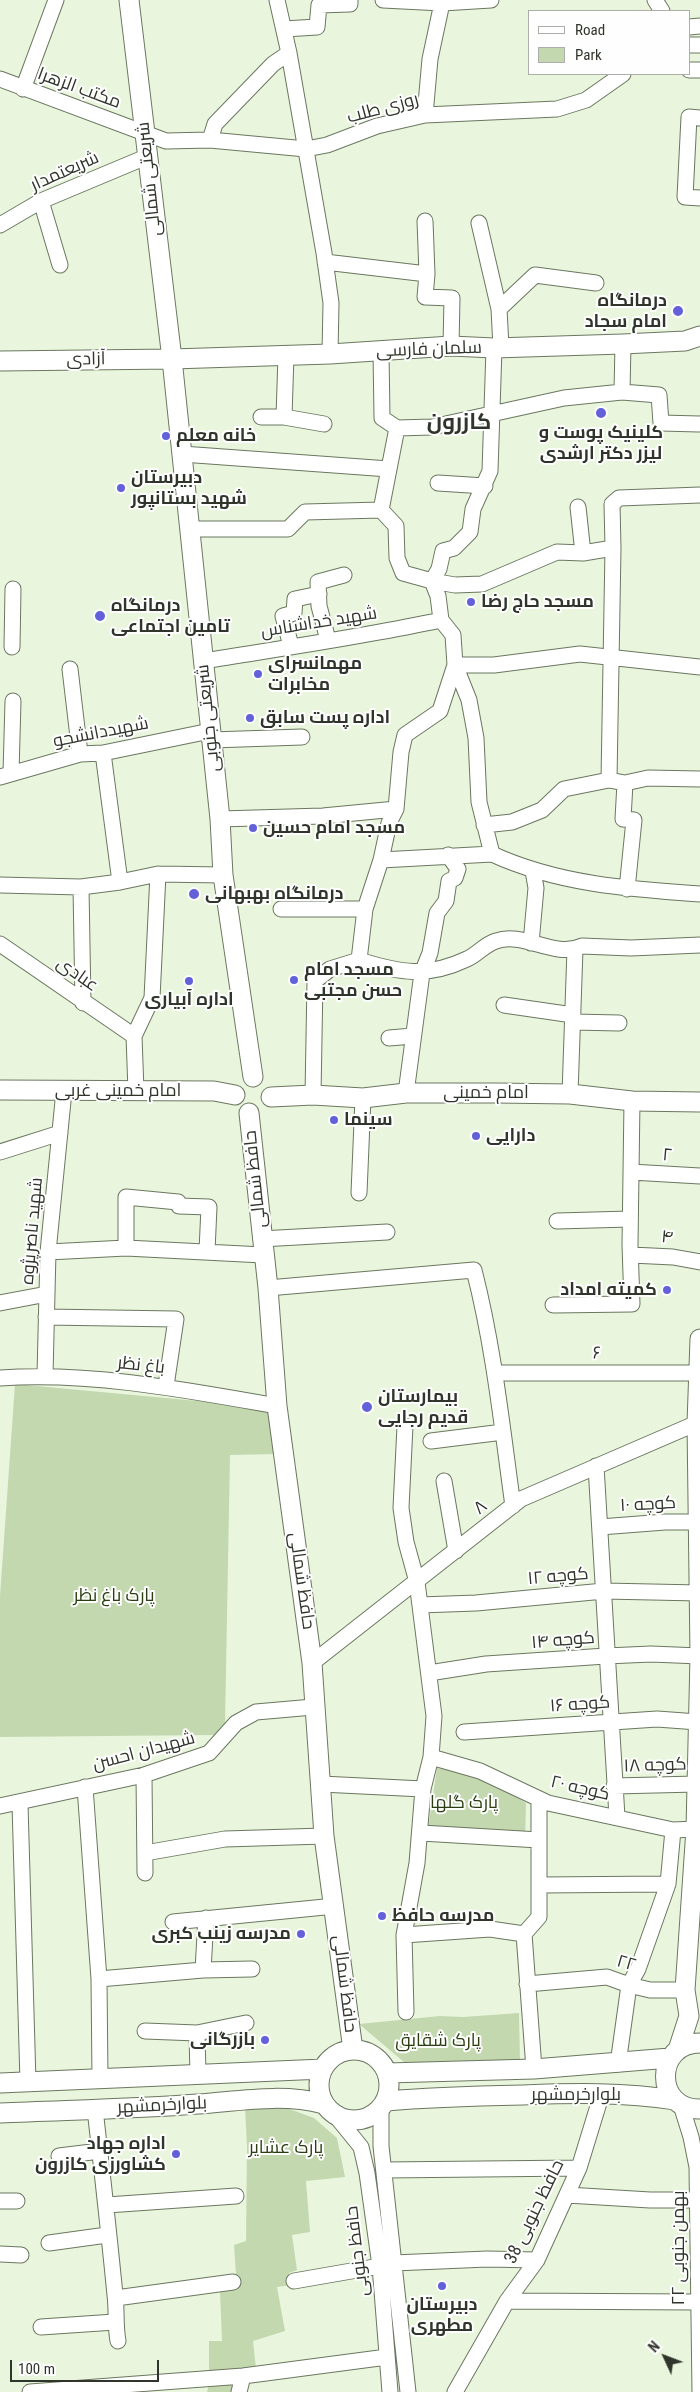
<!DOCTYPE html>
<meta charset="utf-8">
<style>
body{margin:0}
#map{position:relative;width:700px;height:2392px;overflow:hidden;background:#e9f6dd;font-family:"Roboto Condensed",sans-serif}
canvas{display:block}
.legend{position:absolute;left:528px;top:10px;width:162px;height:65px;box-sizing:border-box;background:#fefefe;border:1px solid #acaeaa;margin:0;padding:6px 9px;list-style:none;font-size:15px;color:#30352c}
.legend li{display:flex;align-items:center;gap:10px;height:25px}
.legend b{width:25px;border:1px solid #acaeaa}
.north{position:absolute;left:640px;top:2332px;width:50px;height:50px;-webkit-text-stroke:4px #fefefe;paint-order:stroke;rotate:313deg;font-size:14px;font-weight:700;line-height:20px;text-align:center;color:#30352c}
.north::after{content:'';display:block;margin:auto;width:18px;height:22px;background:#30352c;clip-path:polygon(50% 0,100% 100%,50% 72%,0 100%)}
.scale{position:absolute;left:10px;top:2360px;width:149px;height:22px;box-sizing:border-box;border:2px solid #30352c;border-top:0;padding-left:6px;font-size:15px;line-height:18px;white-space:nowrap;color:#30352c;-webkit-text-stroke:4px #fefefe;paint-order:stroke}
</style>
<div id="map">
<canvas width="700" height="2392"></canvas>
<ul class="legend">
<li><b style="height:6px;background:#fff"></b>Road</li>
<li><b style="height:14px;background:#c3d8af"></b>Park</li>
</ul>
<div class="north">N</div>
<div class="scale">100 m</div>
</div>
<script>
const c = document.querySelector('canvas').getContext('2d');
c.lineJoin = 'round';
function paint(path, color) {
  c.fillStyle = color;
  c.fill(path, 'evenodd');
}
function strokePath(path, color, width, dash) {
  c.strokeStyle = color;
  c.lineWidth = width;
  c.lineCap = dash ? 'butt' : 'round';
  c.setLineDash(dash || []);
  c.stroke(path);
}
function drawText(font, color, halo, rows, align = 'center') {
  c.font = font + ' "Roboto Condensed",Cairo,sans-serif';
  c.lineWidth = 4;
  c.setLineDash([]);
  c.textBaseline = 'middle';
  c.strokeStyle = halo;
  c.fillStyle = color;
  for (const [text, x, y, turn = 0] of rows) {
    c.save();
    c.translate(x, y);
    c.rotate((+turn || 0) * Math.PI / 180);
    c.textAlign = isNaN(turn) ? turn : align;
    if (halo) c.strokeText(text, 0, 0);
    c.fillText(text, 0, 0);
    c.restore();
  }
}
paint(new Path2D(`
 M15 1384 273 1408 277 1454 230 1455 225 1724 214 1735 0 1737V1596Z
 M437 1768C473 1772 496 1784 526 1803L525 1840 428 1829Z
 M519 2013 520 2060 411 2068 359 2024 440 2016 463 2017Z
 M245 2107H284L314 2118 337 2138 345 2177 306 2181 310 2232 292 2235 297 2270 289 2273 292 2285 277 2287 285 2331 253 2341 256 2369 236 2392H207L209 2385V2341H222L220 2291 237 2289 234 2245 246 2241 247 2147Z`), '#c3d8af');
const minor = new Path2D(`
 M277 0 289 53 324 253 331 303 330 354
 M383 0 442 3
 M655 0 662 11
 M689 27 700 26
 M284 29 317 27 319 5 350 4V0
 M689 45H700
 M689 70H700
 M0 79 166 141 210 140 306 149 327 145 377 126 425 115 557 109 586 100 623 74
 M23 89 56 0
 M425 115 430 59 442 3 491 0
 M700 118 689 117 685 197 700 198
 M210 140 215 124 273 64 289 53
 M41 201 60 265
 M425 221 427 274
 M479 223 499 309 501 347
 M0 225 41 201 146 157
 M325 262 427 274 425 297 452 298 451 346
 M499 309 535 275 596 283
 M623 344 622 392 659 395 661 423 699 424
 M494 348 490 471 473 509 470 532 454 548 443 551 439 569 432 581 455 585 482 584 557 552 583 553 613 548 612 504 619 498 700 495
 M286 355 284 417 324 424
 M261 417H284
 M397 428 432 427 564 398 622 392
 M182 454 389 469
 M438 483 485 486
 M578 507 583 553
 M189 529H288L305 512 381 510
 M328 640 319 606 318 582 344 575
 M291 646 283 616 294 613 295 599 319 594
 M12 647 13 589
 M203 661C283 648 362 637 441 620
 M700 667 580 654 494 665H455L469 700 476 738 479 802 492 854C557 884 628 889 700 894
 M70 669 80 754
 M211 740 302 737
 M103 753 120 882
 M11 773 13 701
 M0 777 80 754 103 753 210 731
 M609 780 613 548
 M625 783 623 819 634 820 627 889
 M220 819 323 816 396 809
 M484 825 512 822 542 810 564 789 609 780 625 783 648 778 700 779
 M381 860 492 854
 M0 885 81 887 120 882 158 874 223 875
 M81 887 83 1003
 M281 909H365
 M531 943 536 888 533 871
 M0 944 134 1036
 M359 960C400 973 427 978 467 959 477 955 485 944 496 941 524 931 554 959 582 946L631 948 700 945
 M504 1005 573 1015
 M573 1022 619 1023
 M389 1038 413 1036
 M136 1091 134 1036 152 998 158 874
 M406 1093 422 973 430 953 437 913 446 901 449 881 455 878 458 869 448 855
 M570 1094 575 949
 M313 1095 315 981 330 969 359 960 365 909 381 860 389 823 396 809 401 752 405 735 440 711 455 665 453 635 441 620 438 596 432 581 403 573 397 558 396 526 381 510 397 428 382 418 381 351
 M0 1152 60 1133
 M631 1172 700 1176
 M359 1193 363 1098
 M557 1221 630 1219
 M261 1239 387 1232
 M126 1248V1197L178 1202 179 1206 209 1207 207 1251
 M48 1252 126 1248 263 1255
 M631 1255 673 1257 700 1262
 M268 1288 474 1270C494 1348 502 1427 513 1506
 M0 1303 47 1294
 M553 1305 632 1304 630 1245 632 1101
 M46 1317 176 1319 166 1386
 M496 1373H698
 M45 1375 48 1252 64 1091
 M0 1378C93 1372 186 1390 277 1406
 M405 1426 401 1508 406 1542 417 1582 434 1716 431 1757 423 1789 417 1863 404 1935 406 2012
 M431 1441 503 1432
 M596 1466 617 1817
 M444 1481 456 1551
 M600 1527 665 1522H697
 M420 1605 476 1603 604 1591 699 1593
 M312 1663 521 1499 697 1423
 M429 1673 486 1664 606 1656 651 1654 700 1656
 M464 1732 657 1719 698 1722
 M431 1757 480 1771 548 1803 673 1830 696 1829
 M144 1775 145 1873
 M321 1784 423 1789
 M614 1786 697 1784
 M85 1787 99 1979 100 2079
 M20 1804 28 2082
 M0 1806 144 1775 209 1753 236 1723 256 1712 313 1707
 M421 1833 539 1840
 M145 1853 225 1839 324 1836
 M539 1885 668 1884
 M173 1922 335 1906
 M404 1935 490 1929 524 1934
 M203 1970 206 1918
 M99 1979 203 1970 252 1969
 M527 1984 607 1977 629 1985 650 1990H685
 M145 2031 197 2033 246 2023
 M197 2033 198 2075
 M618 2064 629 1985 638 1969 668 1884 673 1830
 M534 2069 524 1934 539 1917V1799
 M681 2105 691 2137 697 2167 700 2392
 M381 2108V2146L408 2392
 M95 2109C102 2171 109 2233 115 2295 117 2311 115 2325 118 2341
 M335 2115 361 2147 367 2173 380 2266 390 2392
 M59 2156 100 2151
 M384 2170 579 2168
 M567 2195 650 2200H698
 M0 2201H17
 M107 2205 236 2196
 M49 2243 107 2235
 M0 2254 21 2255
 M394 2263 487 2259 537 2260
 M294 2281 380 2266
 M116 2298 233 2282
 M507 2301 698 2302
 M41 2327 115 2322
 M30 2392 243 2376 387 2357
 M239 2392 243 2376
 M455 2392 507 2301 537 2260 579 2168 602 2093`);
const major = new Path2D(`
 M129 0 172 359 220 819 223 875 253 1077
 M0 361 172 359 330 354 451 346 494 348 623 344 685 341 700 336
 M0 1090 214 1091 235 1095
 M271 1097 313 1095 363 1098 406 1093H496L570 1094 632 1101 700 1102
 M249 1113 268 1288 277 1406 312 1663 324 1836 353 2050
 M700 2043C654 2043 654 2110 700 2109
 M319 2085a35 35 0 1 1 70 0a35 35 0 1 1-70 0Z
 M678 2050 689 2016 685 1990 696 1829 700 1656 697 1423 700 1339
 M387 2073 534 2069 670 2058
 M0 2083 323 2069
 M386 2101C432 2097 477 2096 523 2095 574 2093 624 2092 675 2100
 M0 2113C66 2110 133 2109 198 2104 240 2101 282 2093 324 2104`);
strokePath(minor, '#6b7760', 17);
strokePath(major, '#6b7760', 21);
strokePath(minor, '#fff', 15);
strokePath(major, '#fff', 19);
for (const [x, y, r, color] of [
 [678,311,6,"#6261d9"],
 [601,413,6,"#6261d9"],
 [166,436,5,"#6261d9"],
 [121,488,5,"#6261d9"],
 [471,602,5,"#6261d9"],
 [100,616,6,"#6261d9"],
 [258,674,5,"#6261d9"],
 [250,718,5,"#6261d9"],
 [253,828,5,"#6261d9"],
 [194,894,6,"#6261d9"],
 [294,980,5,"#6261d9"],
 [189,981,5,"#6261d9"],
 [334,1120,5,"#6261d9"],
 [476,1136,5,"#6261d9"],
 [667,1290,5,"#6261d9"],
 [367,1407,6,"#6261d9"],
 [382,1916,5,"#6261d9"],
 [301,1934,5,"#6261d9"],
 [265,2040,5,"#6261d9"],
 [176,2154,5,"#6261d9"],
 [442,2286,5,"#6261d9"]
]) {
  const dot = new Path2D();
  dot.arc(x, y, r, 0, 2 * Math.PI);
  c.fillStyle = color;
  c.fill(dot);
  strokePath(dot, '#fefefe', 2);
}
drawText('18px', '#30352c', '#fefefe', [
 ["مکتب الزهرا",79,89,20],
 ["روزی طلب",383,109,-15],
 ["شریعتمدار",65,172,-24],
 ["شریعتی شمالی",150,179,-96],
 ["سلمان فارسی",429,350,-2],
 ["آزادی",86,360,-1],
 ["شهید خداشناس",319,623,-9],
 ["شریعتی جنوبی",209,718,-96],
 ["شهیددانشجو",101,733,-11],
 ["عبادی",77,975,35],
 ["امام خمینی غربی",118,1091],
 ["امام خمینی",486,1093],
 ["۲",667,1156,5],
 ["حافظ شمالی",256,1179,-96],
 ["شهید ناصرپژوه",33,1231,-85],
 ["۴",667,1238,5],
 ["۶",597,1354,1],
 ["باغ نظر",141,1366,6],
 ["کوچه ۱۰",648,1505,-3],
 ["۸",481,1508,-38],
 ["کوچه ۱۲",558,1577,-5],
 ["حافظ شمالی",301,1581,82],
 ["کوچه ۱۴",563,1641,-5],
 ["کوچه ۱۶",580,1705,-4],
 ["شهیدان احسن",144,1752,-15],
 ["کوچه ۱۸",655,1766,-2],
 ["کوچه ۲۰",580,1789,13],
 ["۲۲",626,1964,16],
 ["حافظ شمالی",344,1984,83],
 ["بلوارخرمشهر",576,2095],
 ["بلوارخرمشهر",162,2106,-3],
 ["حافظ جنوبی 38",535,2212,-64],
 ["۲۲ بهمن جنوبی",679,2248,-90],
 ["حافظ جنوبی",358,2251,-97]
]);
drawText('bold 18px', '#30352c', '#fefefe', [
 ["درمانگاه",667,301,"right"],
 ["امام سجاد",667,322,"right"],
 ["کلینیک پوست و",601,433,"center"],
 ["لیزر دکتر ارشدی",601,454,"center"],
 ["خانه معلم",176,436],
 ["دبیرستان",131,478],
 ["شهید بستانپور",131,499],
 ["مسجد حاج رضا",481,602],
 ["درمانگاه",111,606],
 ["تامین اجتماعی",111,627],
 ["مهمانسرای",268,664],
 ["مخابرات",268,685],
 ["اداره پست سابق",260,718],
 ["مسجد امام حسین",263,828],
 ["درمانگاه بهبهانی",205,894],
 ["مسجد امام",304,970],
 ["حسن مجتبی",304,991],
 ["اداره آبیاری",189,1000,"center"],
 ["سینما",344,1120],
 ["دارایی",486,1136],
 ["کمیته امداد",657,1290,"right"],
 ["بیمارستان",378,1397],
 ["قدیم رجایی",378,1418],
 ["مدرسه حافظ",392,1916],
 ["مدرسه زینب کبری",291,1934,"right"],
 ["بازرگانی",255,2040,"right"],
 ["اداره جهاد",166,2144,"right"],
 ["کشاورزی کازرون",166,2165,"right"],
 ["دبیرستان",442,2305,"center"],
 ["مطهری",442,2326,"center"]
], 'left');
drawText('18px', '#2b3e11', '#fefefe', [
 ["پارک باغ نظر",114,1596],
 ["پارک گلها",464,1803],
 ["پارک شقایق",438,2041],
 ["پارک عشایر",286,2148]
]);
drawText('bold 22px', '#30352c', '#fefefe', [
 ["کازرون",459,423]
]);
</script>
